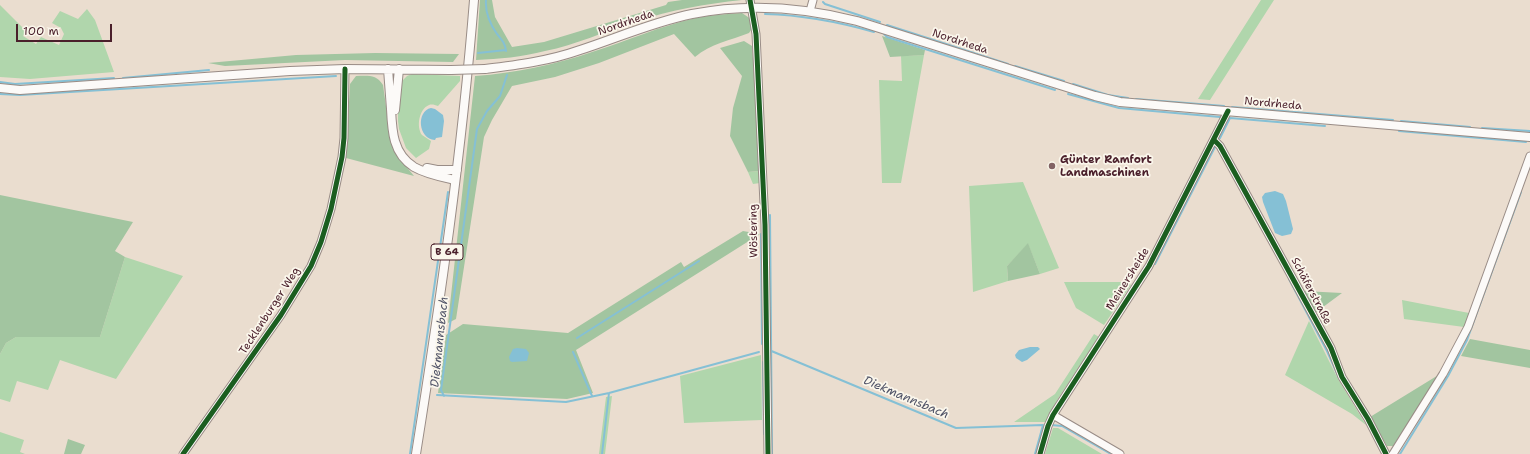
<!DOCTYPE html>
<meta charset="utf-8">
<style>
body{margin:0}
#map{position:relative;width:1530px;height:454px;overflow:hidden;background:#eaddcf;font-family:"Shantell Sans",sans-serif}
canvas{display:block}
.scale{position:absolute;left:16px;top:24px;width:96px;height:18px;box-sizing:border-box;border:2px solid #4a1f2b;border-top:0;padding-left:5px;font-size:12px;line-height:14px;white-space:nowrap;color:#4a1f2b;-webkit-text-stroke:3px #fbf7ec;paint-order:stroke}
</style>
<div id="map">
<canvas width="1530" height="454"></canvas>
<div class="scale">100 m</div>
</div>
<script>
const c = document.querySelector('canvas').getContext('2d');
c.lineJoin = 'round';
function paint(path, color) {
  c.fillStyle = color;
  c.fill(path, 'evenodd');
}
function strokePath(path, color, width, dash) {
  c.strokeStyle = color;
  c.lineWidth = width;
  c.lineCap = dash ? 'butt' : 'round';
  c.setLineDash(dash || []);
  c.stroke(path);
}
function drawText(font, color, halo, rows, align = 'center') {
  c.font = font + ' "Shantell Sans",sans-serif';
  c.lineWidth = 3.5;
  c.setLineDash([]);
  c.textBaseline = 'middle';
  c.strokeStyle = halo;
  c.fillStyle = color;
  for (const [text, x, y, turn = 0] of rows) {
    c.save();
    c.translate(x, y);
    c.rotate((+turn || 0) * Math.PI / 180);
    c.textAlign = isNaN(turn) ? turn : align;
    if (halo) c.strokeText(text, 0, 0);
    c.fillText(text, 0, 0);
    c.restore();
  }
}
paint(new Path2D(`
 M1261 0H1274L1210 100 1198 99Z
 M0 5 26 31 23 36 36 44 41 37 59 45 64 34 61 28 52 23 60 11 78 19 87 9 95 20 114 72 30 79 0 77Z
 M924 55 901 183H882L879 80 902 81 901 56Z
 M412 74 460 76V81L438 106C435 105 432 104 429 105 419 109 416 127 422 135 425 137 428 139 431 141L429 149 416 158 406 148 399 129 398 121V110L402 81 407 76Z
 M759 171 760 183 753 184 748 172Z
 M1023 182 1059 268 1040 274 1028 244 1007 266 1008 281 973 292 969 186Z
 M125 257 183 276 116 379 60 360 48 390 17 381 10 402 0 399V354L6 343 16 337H100Z
 M1064 282H1126L1131 285 1104 325 1076 308Z
 M1402 300 1469 313 1464 327 1404 319Z
 M1309 321 1338 379 1366 425 1352 414 1285 375Z
 M1094 334 1099 337 1059 397 1045 422H1014L1055 394Z
 M761 355 762 420 684 423 680 376Z
 M612 396 605 454H599L606 397Z
 M1053 428H1058L1102 454H1045Z
 M0 432 24 440 20 452 25 454H0Z`), '#b0d6ac');
paint(new Path2D(`
 M480 0H492L495 17 512 47 544 42 666 5 668 2 682 0H742C705 4 670 10 635 22 605 31 576 45 545 51 522 57 499 59 476 60Z
 M742 13 751 19V30L749 33C731 40 710 44 695 57L674 34 599 63 555 77 512 86 492 120 484 137 456 319 448 323 475 76C515 73 554 65 592 52 627 41 660 26 696 18 711 15 727 14 742 13Z
 M882 36 925 50 924 55 890 57Z
 M744 41 752 46 758 124 759 171 748 172 730 136 733 108 742 76 720 48Z
 M375 53 459 54 453 62 345 60 225 66 208 63 296 55Z
 M356 76C368 76 376 74 383 85L391 142 396 154 414 176 346 158 350 84Z
 M0 195 133 222 115 251 125 257 100 337H16L6 343 0 354Z
 M743 231 760 234 576 350 593 393 567 399 438 393 446 335 463 324 568 333 681 262 684 267Z
 M1028 243 1040 274 1008 281 1007 266Z
 M1303 291 1342 293 1315 313Z
 M1470 339 1530 350V368L1461 356Z
 M1440 374 1393 446H1387L1370 417Z
 M68 439 85 445 81 454H64Z`), '#a2c5a0');
paint(new Path2D(`
 M431 108 435 109 443 115 444 121 442 137 436 138 435 140C418 139 416 111 431 108Z
 M1275 191 1283 194 1286 201 1293 229 1291 234 1282 236 1275 233 1263 202 1262 197 1265 193Z
 M1030 347H1038L1040 349 1027 360 1022 362 1016 358 1015 355 1019 350Z
 M517 348 526 349 529 353 527 361 512 362 510 361 509 357 513 349Z`), '#85c0d5');
strokePath(new Path2D(`
 M486 0C485 12 490 24 497 34 502 40 505 43 506 51
 M823 2 825 4 880 22
 M765 14C803 15 839 22 874 32
 M887 25 1008 64
 M884 34 887 37 1055 90
 M478 53 506 50
 M1015 66 1064 81
 M123 78 209 70
 M0 82 15 84 114 78
 M1073 84 1108 95 1128 98
 M0 94 20 95 336 76
 M1068 94 1119 108 1220 117
 M1136 99 1224 106
 M1232 107 1393 120
 M1401 121 1470 127
 M1482 128 1530 131
 M1399 131 1526 142
 M1220 138 1230 118 1325 126
 M770 215 772 454
 M761 234 762 344
 M1155 264 1216 145
 M1289 279 1327 351 1339 378
 M577 338 699 261
 M769 350 956 428 1043 425 1035 454
 M573 352 592 396
 M763 362 764 434
 M437 395 566 402 609 393 759 352
 M444 396 441 390 477 129 487 111 500 96 507 75
 M1051 425 1062 426 1111 454
 M410 454 448 192
 M602 454 609 393
 M1400 454 1448 376 1467 340 1521 192`), '#85c0d5', 2);
const minor = new Path2D(`
 M750 0 756 34 765 225 768 454
 M810 11 813 0
 M1214 140 1220 146 1331 348 1342 377 1368 419 1386 454
 M1053 415 1120 454
 M183 454 281 315 311 266 321 242 331 209 342 157 344 138 345 69
 M1040 454 1048 426 1053 415 1149 266 1228 111
 M1393 454 1443 374 1468 327 1530 156`);
const major = new Path2D(`
 M388 69C389 82 390 96 391 109 392 131 393 154 414 167 426 174 442 177 455 180
 M485 69C517 65 549 61 580 50 617 38 653 22 692 14 747 3 803 7 857 21L1095 96 1120 102 1530 137
 M0 88 20 90 290 71 345 69 451 70
 M395 110 399 69
 M427 168 437 170H457
 M416 454C440 303 462 152 474 0`);
strokePath(minor, '#998c86', 9);
strokePath(major, '#998c86', 10);
strokePath(minor, '#fcfaf8', 7);
strokePath(major, '#fcfaf8', 8);
const majorBridge = new Path2D(`
 M451 70 485 69`);
strokePath(majorBridge, '#998c86', 10, []);
strokePath(majorBridge, '#fcfaf8', 8);
strokePath(new Path2D(`
 M750 0 756 34 765 225 768 454
 M1214 140 1220 146 1331 348 1342 377 1368 419 1386 454
 M183 454 281 315 311 266 321 242 331 209 342 157 344 138 345 69
 M1040 454 1048 426 1053 415 1149 266 1228 111`), '#1b5e20', 5);
for (const [x, y, r, color] of [
 [1052,166,4,"#826264"]
]) {
  const dot = new Path2D();
  dot.arc(x, y, r, 0, 2 * Math.PI);
  c.fillStyle = color;
  c.fill(dot);
  strokePath(dot, '#fbf7ec', 1.5);
}
for (const [x, y, w] of [
 [447,252,32]
]) {
  const box = new Path2D();
  box.roundRect(x - w / 2, y - 8, w, 16, 3);
  c.fillStyle = '#fbf7ec';
  c.fill(box);
  strokePath(box, '#4a1f2b', 1);
}
drawText('bold 10px', '#4a1f2b', null, [
 ["B 64",447,252]
]);
drawText('11px', '#4a1f2b', '#fbf7ec', [
 ["Nordrheda",626,23,-19],
 ["Nordrheda",960,42,18],
 ["Nordrheda",1273,104,5],
 ["Wöstering",754,231,-91],
 ["Meinersheide",1128,279,-58],
 ["Schäferstraße",1311,291,62],
 ["Tecklenburger Weg",270,311,-57]
]);
drawText('bold 11px', '#4a1f2b', '#fbf7ec', [
 ["Günter Ramfort",1060,160],
 ["Landmaschinen",1060,173]
], 'left');
drawText('italic 12px', '#505367', '#fbf7ec', [
 ["Diekmannsbach",440,342,-84],
 ["Diekmannsbach",906,398,23]
]);
</script>
